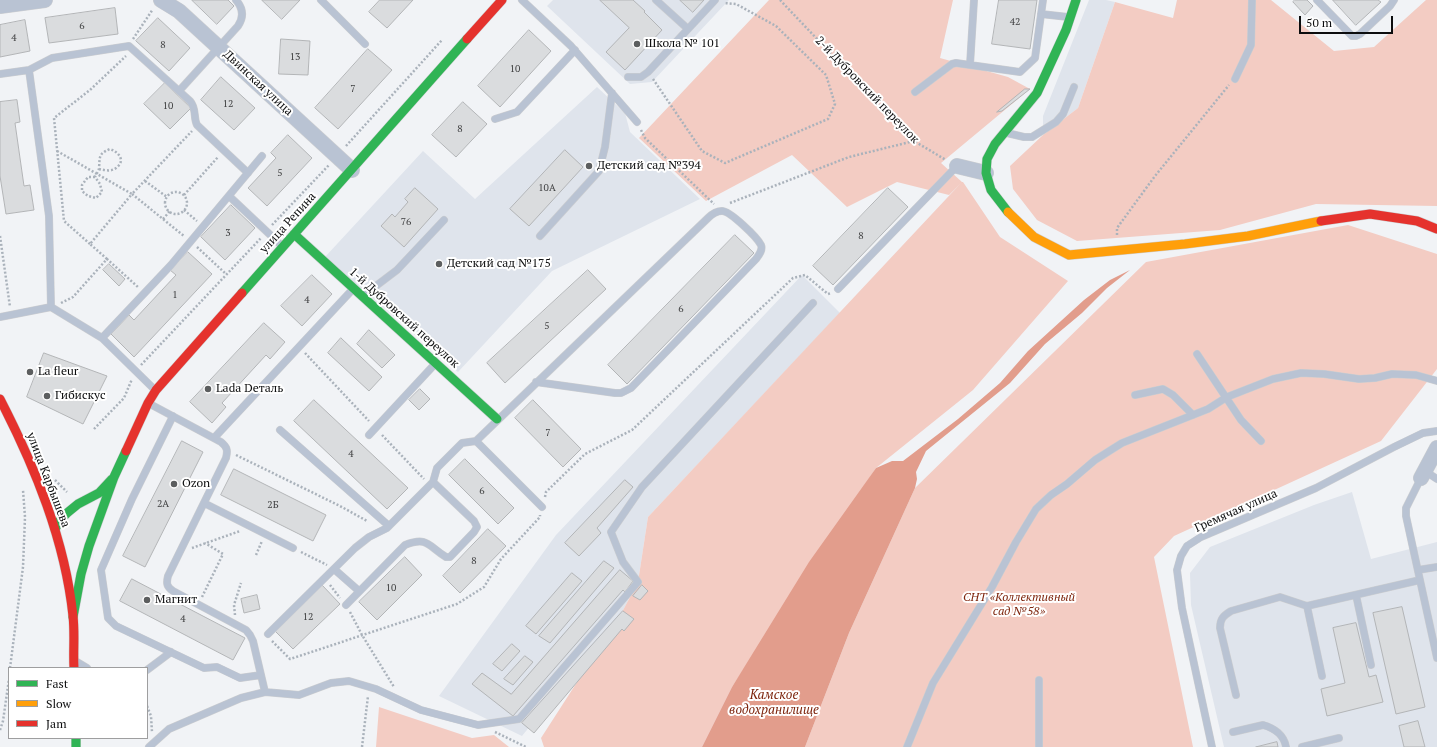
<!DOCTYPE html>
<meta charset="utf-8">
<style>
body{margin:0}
#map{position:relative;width:1437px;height:747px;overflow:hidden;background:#f1f3f6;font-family:"PT Serif",serif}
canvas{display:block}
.legend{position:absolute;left:8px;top:667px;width:140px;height:72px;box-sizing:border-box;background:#fff;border:1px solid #9e9e9f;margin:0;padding:5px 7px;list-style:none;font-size:12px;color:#0c0d0e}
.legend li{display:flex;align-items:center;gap:8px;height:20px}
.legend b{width:20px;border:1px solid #9e9e9f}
.scale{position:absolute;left:1299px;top:16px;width:94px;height:18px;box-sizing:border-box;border:2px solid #0c0d0e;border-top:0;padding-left:5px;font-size:12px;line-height:14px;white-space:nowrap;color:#0c0d0e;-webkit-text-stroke:3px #fff;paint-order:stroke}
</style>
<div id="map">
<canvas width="1437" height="747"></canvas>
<ul class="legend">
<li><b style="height:5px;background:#30b455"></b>Fast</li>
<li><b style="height:5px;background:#ff9f0a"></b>Slow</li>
<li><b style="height:5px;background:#e5322d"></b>Jam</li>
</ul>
<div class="scale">50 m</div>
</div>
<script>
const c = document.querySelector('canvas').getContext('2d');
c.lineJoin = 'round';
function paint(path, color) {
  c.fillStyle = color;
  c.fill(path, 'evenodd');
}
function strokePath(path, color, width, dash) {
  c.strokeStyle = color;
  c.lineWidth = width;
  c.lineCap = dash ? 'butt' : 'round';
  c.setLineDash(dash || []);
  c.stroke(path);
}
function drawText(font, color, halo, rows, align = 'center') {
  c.font = font + ' "PT Serif",serif';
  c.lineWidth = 4;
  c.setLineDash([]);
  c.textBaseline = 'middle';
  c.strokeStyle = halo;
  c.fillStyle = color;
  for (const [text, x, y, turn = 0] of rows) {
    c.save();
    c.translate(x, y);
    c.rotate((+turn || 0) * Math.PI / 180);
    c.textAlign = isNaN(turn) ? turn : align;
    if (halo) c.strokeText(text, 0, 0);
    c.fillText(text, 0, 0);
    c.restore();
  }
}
paint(new Path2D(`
 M553 0H729L652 82 630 84 547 6Z
 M1089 0H1106L1115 2 1078 108 1043 135V116Z
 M597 87 625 113 630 132 700 199 552 271 458 372 325 257 423 151 475 199Z
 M802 275 840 313 648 517 638 582 621 614 522 736 439 696 556 535Z
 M1352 492 1371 559 1437 542V747H1224L1191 605 1190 573 1210 547 1314 505Z`), '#dfe4ec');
paint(new Path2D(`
 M769 0H953L940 58 1008 77 1030 89 941 163 962 182H963L1000 237 1068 281 973 390 876 468 732 687 702 747H544L541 738 621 614 638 582 648 517 961 183 949 195 897 182 847 207 792 155 706 201 639 138Z
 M1177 0H1271L1334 51 1374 47 1426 0H1437V206L1316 204 1220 230 1077 241 1037 220 1013 189 1010 166 1043 135 1078 108 1115 2 1173 18Z
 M1348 225 1437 254V369L1381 441 1174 536 1154 557 1193 747H805L849 633 915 488 1146 262Z
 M379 707 472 738 494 735 509 747H376Z`), '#f3ccc3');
paint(new Path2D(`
 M1130 270 1107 288 1082 313 1045 344 1010 383 926 451 916 472 917 479 915 488 849 633 805 747H702L732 687 809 562 876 468 892 461H903L958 419 1000 383 1028 351 1084 300 1110 280Z`), '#e29d8c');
const building = new Path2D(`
 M192 0H228L234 6 217 24Z
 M262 0H300L282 19Z
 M380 0H413L387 28 369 12Z
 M600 0H633L645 11 644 12 662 30 625 70 606 52 629 28Z
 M680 0H704L693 12Z
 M999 0H1037L1030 49 992 44Z
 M1295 0H1307L1313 6 1305 15 1293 2Z
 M1333 0H1378L1381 2 1356 25Z
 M115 8 118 34 49 43 45 18Z
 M158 18 190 48 169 71 136 41Z
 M25 20 30 51 0 57V25Z
 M529 30 551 51 500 107 478 86Z
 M281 39 310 41 308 75 279 74Z
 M368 49 392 70 338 129 315 108Z
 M221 77 255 108 234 130 201 100Z
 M165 83 191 108 170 129 144 104Z
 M1025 89H1030L1002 111 997 112Z
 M17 100 20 122 15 123 24 186 30 185 34 210 6 214 0 176V102Z
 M463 102 487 124 456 157 432 135Z
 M288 135 312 158 267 206 248 188 276 158 271 153Z
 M565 150 583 167 529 226 510 209Z
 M415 188 438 209 404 247 381 226 392 214 395 217 408 202 405 199Z
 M888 188 908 207 833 285 813 266Z
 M231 205 255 228 225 260 201 237Z
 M735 235 754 253 627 384 608 365Z
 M188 252 212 274 134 357 111 334 129 315 134 320 176 275 170 270Z
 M109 264 125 279 119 286 103 270Z
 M588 270 606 289 505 383 487 363Z
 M312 275 332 294 302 326 281 306Z
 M264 323 285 342 270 359 266 355 222 403 226 407 212 423 190 402Z
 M369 330 395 355 382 368 357 344Z
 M341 338 382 377 369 391 328 353Z
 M44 353 107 376 83 424 27 397Z
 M420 389 430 399 419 410 409 400Z
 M314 400 408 488 387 509 294 421Z
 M533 400 581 449 563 467 515 418Z
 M182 441 203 452 145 567 123 556Z
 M465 459 514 508 498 524 449 475Z
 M234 469 326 515 313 541 221 495Z
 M625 480 633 487 597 528 601 533 579 556 565 543Z
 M488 529 506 546 460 593 443 576Z
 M405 557 422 575 377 620 359 602Z
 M604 561 614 568 550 643 539 636Z
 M620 570 633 581 625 592 623 590 513 716 472 684 482 673 511 694Z
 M572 573 582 581 536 634 526 626Z
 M132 579 245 638 233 660 120 601Z
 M322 585 340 604 293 649 275 631Z
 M642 585 648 591 640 600 633 596Z
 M257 595 260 609 244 613 241 599Z
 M1402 607 1425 707 1396 714 1373 613Z
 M623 611 634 619 624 631 622 629 534 733 522 723Z
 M1356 623 1369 677 1376 675 1383 702 1327 716 1321 689 1345 683 1333 628Z
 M512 644 520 651 502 671 493 664Z
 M525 656 533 662 513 685 504 679Z
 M1418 721 1425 747H1404L1399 726Z
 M1277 742 1278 747H1256Z`);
paint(building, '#dadcde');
strokePath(building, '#b3b5b7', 1);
const lane = new Path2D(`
 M321 0 365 44
 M522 0 571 46 637 122
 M656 0 688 29
 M974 0 970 65 1020 72 1035 58 1043 0
 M1317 0 1352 36H1356L1360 34 1390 6 1394 0
 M1041 14 1068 17
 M0 74 29 70
 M628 77H641L648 72 715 0
 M1235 79 1251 45 1252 0
 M179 91 238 26C244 17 243 8 236 0
 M915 92 952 64 956 63 970 65
 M495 119 517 112 575 50
 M1007 133 1024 137H1032L1056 122 1063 114 1074 87
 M229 196 281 245
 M540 236 599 171 605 147 612 93
 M838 289 957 166
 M364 295 397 270 444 220
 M0 317 51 307
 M102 338 171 265 262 156
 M1197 354 1241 420 1261 441
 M154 389 102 338 51 307 49 216 29 70 52 58 129 46 190 101C197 109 193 117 197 125L248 173
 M1135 395 1163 389 1173 395 1193 415
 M150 404 221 442C227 447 228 450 226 458L168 576C166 584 167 587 173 591L246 630 250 635 253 641 265 692
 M173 416 132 499 101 570 108 618 116 626 204 668 217 667 240 678 261 675
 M280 430 389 526
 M369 435 434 365
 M214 438 353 289
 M476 441 542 507
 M1425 471 1437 479
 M1421 478 1406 508V516L1437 658
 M204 503 293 548
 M334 569 359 591
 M1418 570 1437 567
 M1356 595 1371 665
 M346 605 405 545C428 536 428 546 446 557H450L474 532 477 527 474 521 433 482
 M1307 606 1322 676
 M268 634 355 548 369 537 387 528 433 482 437 468 462 443 476 441 708 218C712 214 716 211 722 211 730 211 757 237 761 245 763 250 759 255 756 259L631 388 621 393H615L536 382
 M77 662 87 668
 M147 670 171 652
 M1236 695 1220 628C1220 619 1223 616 1231 611L1280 597 1307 606 1420 580
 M1233 732 1263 725C1274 728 1284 735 1286 747
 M149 747 169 729 241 698 265 692 299 695 331 683 349 681 376 689 421 710 478 725 519 719 638 582 623 562 611 532 642 487 813 303
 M907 747 933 683 992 587 1016 542 1036 509 1051 495 1067 484 1095 460 1122 443 1208 409 1227 397 1273 379 1301 373 1324 374 1359 379 1375 378 1392 374 1416 375 1437 381
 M1039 747V680
 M1212 747 1182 608 1177 570 1181 556 1187 546 1201 537 1316 488 1394 447 1423 433 1437 431
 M1302 747 1339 738`);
const street = new Path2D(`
 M161 0 179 11 352 170
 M0 6 45 0
 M957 166 986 173
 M1421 478 1437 448`);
const fast = new Path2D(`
 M1008 212 991 190 986 173 987 159 995 144 1037 93 1066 30 1076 0
 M294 234 497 419
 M242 293 467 39
 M55 529 61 519 67 513 78 504 99 493 112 479
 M73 617 81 574 89 546 114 477 126 451
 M76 738V747`);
const slow = new Path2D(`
 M1008 212 1034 237 1069 255 1185 244 1248 236 1321 221`);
const jam = new Path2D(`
 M467 39 502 0
 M1321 221 1370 214 1417 221 1437 229
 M0 399C35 467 65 540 73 616 75 634 73 651 74 668
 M126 451 148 403 156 390 242 293`);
strokePath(lane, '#cdced0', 8);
strokePath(street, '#cdced0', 16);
strokePath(fast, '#cdced0', 10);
strokePath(slow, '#cdced0', 10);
strokePath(jam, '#cdced0', 10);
strokePath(new Path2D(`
 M780 0 914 141 946 160
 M133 39 153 9
 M653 79 702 151 725 163 828 119 835 104 826 75 776 26 736 4 724 3
 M641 130 645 138 714 204
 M346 146 442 40
 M57 151 132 194 192 131
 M95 177H88L82 185V191L88 196 96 198 102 192 100 184 95 177C96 174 99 171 99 168 100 157 98 154 110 149 119 152 126 161 116 168 111 172 104 170 99 169
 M145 181 167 197
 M165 203a11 11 0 1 1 22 0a11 11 0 1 1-22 0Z
 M184 195 218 157
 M730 203 849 157 914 141
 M184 210 197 221
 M163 219 170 211
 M272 225 329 165
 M1117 235V228L1155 176 1229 85
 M0 236 10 307
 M90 244 64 221 54 118 90 90 126 56
 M197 247 226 274
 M107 259 90 244 132 194 184 236
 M61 303 73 297 107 259 139 288
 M305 353 369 421
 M141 365 261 238
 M94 429 124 398 132 379
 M382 435 424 479
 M236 455 340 506 367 521
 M55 480 67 492
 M545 497 546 492 585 454 632 430 793 278 805 275 828 294 831 293
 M192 548 240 531
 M301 552 327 565
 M256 555 262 541
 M330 585 340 598
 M202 597 223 554 205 543
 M350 612 362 635 394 687
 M235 615 234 605 241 583
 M272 641 290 659 457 604 484 587 501 559 540 517V515
 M10 668 23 567 25 517 23 490
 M147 706 151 716 152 732
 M0 730 3 721 9 679
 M495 732 526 747
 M362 747 368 696`), '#aab2bb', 2.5, [2, 2]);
strokePath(lane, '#b9c3d3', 7);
strokePath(street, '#b9c3d3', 15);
strokePath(fast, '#30b455', 9);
strokePath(slow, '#ff9f0a', 9);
strokePath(jam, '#e5322d', 9);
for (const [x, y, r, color] of [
 [637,44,4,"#5c5e5f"],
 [589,166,4,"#5c5e5f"],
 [439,264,4,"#5c5e5f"],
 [30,372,4,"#5c5e5f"],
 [208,389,4,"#5c5e5f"],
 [47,396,4,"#5c5e5f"],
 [174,484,4,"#5c5e5f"],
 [147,600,4,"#5c5e5f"]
]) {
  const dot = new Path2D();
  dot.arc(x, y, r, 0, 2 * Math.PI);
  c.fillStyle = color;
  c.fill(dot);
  strokePath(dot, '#fff', 1.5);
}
drawText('10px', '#404142', null, [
 ["42",1015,22],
 ["6",82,26],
 ["4",14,38],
 ["8",163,45],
 ["13",295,57],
 ["10",515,69],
 ["7",353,89],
 ["12",228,104],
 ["10",168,106],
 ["8",460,129],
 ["5",280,173],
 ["10А",547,188],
 ["76",406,222],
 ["3",228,233],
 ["8",861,236],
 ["1",175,295],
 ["4",307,300],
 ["6",681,309],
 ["5",547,326],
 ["7",548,433],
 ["4",351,454],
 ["6",482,491],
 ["2А",163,504],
 ["2Б",273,505],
 ["8",474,561],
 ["10",391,588],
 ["12",308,617],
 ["4",183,619]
]);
drawText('12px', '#0c0d0e', '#fff', [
 ["Школа № 101",645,44],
 ["Детский сад №394",597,166],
 ["Детский сад №175",447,264],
 ["La fleur",38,372],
 ["Lada Dеталь",216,389],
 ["Гибискус",55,396],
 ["Ozon",182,484],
 ["Магнит",155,600]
], 'left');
drawText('12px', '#0c0d0e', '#fff', [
 ["Двинская улица",258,83,43],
 ["2-й Дубровский переулок",867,90,46],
 ["улица Репина",288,223,-48],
 ["1-й Дубровский переулок",404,318,42],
 ["улица Карбышева",48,480,69],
 ["Гремячая улица",1236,511,-24]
]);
drawText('italic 12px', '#7e250d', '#fff', [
 ["СНТ «Коллективный",1019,598],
 ["сад №58»",1019,612]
]);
drawText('italic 13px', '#7d240c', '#fff', [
 ["Камское",774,695],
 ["водохранилище",774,710]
]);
</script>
